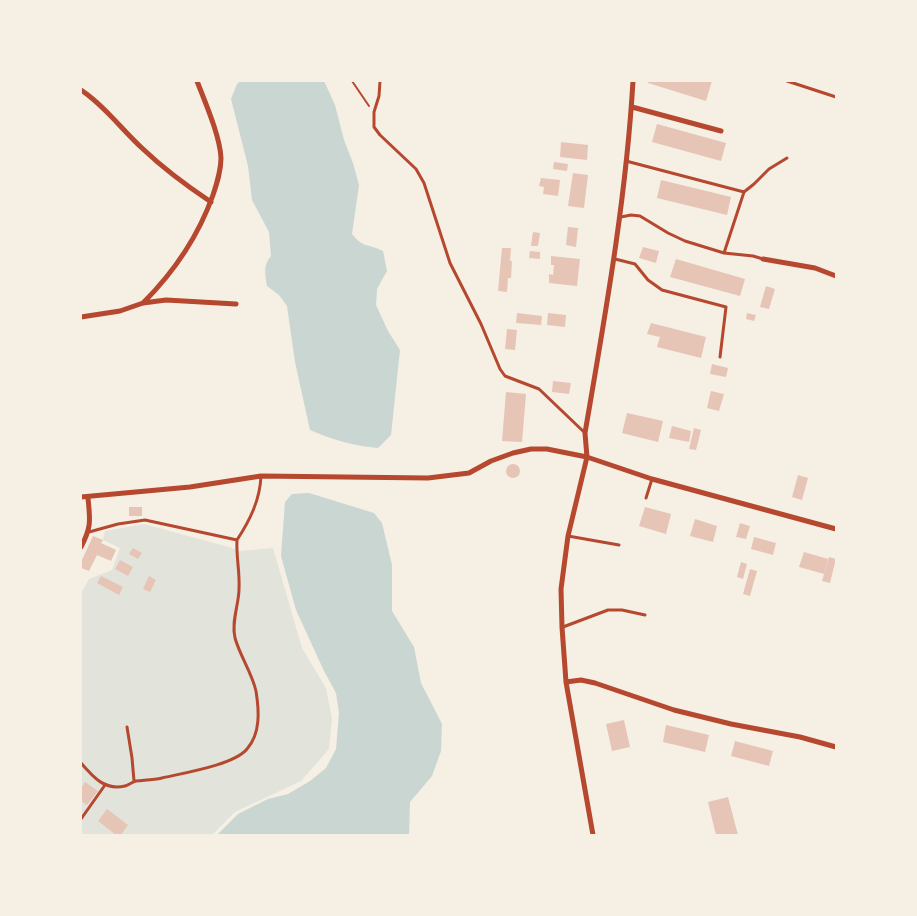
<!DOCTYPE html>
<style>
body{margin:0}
#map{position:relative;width:917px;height:916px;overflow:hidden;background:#f6efe4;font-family:Inter,sans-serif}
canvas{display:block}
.frame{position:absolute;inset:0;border:82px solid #f6efe4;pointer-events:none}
</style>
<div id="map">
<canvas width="917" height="916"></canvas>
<div class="frame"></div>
</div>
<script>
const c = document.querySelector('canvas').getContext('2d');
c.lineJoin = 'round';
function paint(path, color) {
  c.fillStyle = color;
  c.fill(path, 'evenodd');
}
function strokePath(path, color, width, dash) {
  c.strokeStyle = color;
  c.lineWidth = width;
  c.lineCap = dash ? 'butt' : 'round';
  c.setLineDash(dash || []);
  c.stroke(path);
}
paint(new Path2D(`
 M144 524 229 547 239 551 273 548 302 648 326 688 332 719 329 749 301 781 235 812 212 835H81V593L89 579 112 570 120 548 103 540 105 531Z`), '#e2e4dc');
paint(new Path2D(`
 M240 81H324L335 105 344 140 353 163 359 185 352 234C364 249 367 243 383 251L387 271 377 289 376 305 388 331 400 350 391 435 378 448C354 446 333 440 310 430L295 362 287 306 279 295 267 286C265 274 263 265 271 256L269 232 252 200 248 166 231 99 237 84Z
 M309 493 374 513 382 523 392 565V611L414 647 421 683 442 724 441 751 432 776 410 802 409 835H217L238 814 268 799 288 794 310 781 326 768 336 749 339 713 336 693 324 671 296 610 281 556 285 502 292 494Z`), '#c9d6d2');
paint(new Path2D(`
 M648 81H712L706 101 648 83Z
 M657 124 726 143 721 161 652 142Z
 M561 142 588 145 587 160 560 157Z
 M554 162 568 164 567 171 553 169Z
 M573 173 588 175 584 208 568 206Z
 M541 178 560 180 558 196 543 194 544 187 539 186Z
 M661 180 731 197 727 215 657 198Z
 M568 227 578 228 576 247 566 245Z
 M533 232 540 233 538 246H531Z
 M643 247 659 251 656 263 639 258Z
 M502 248H511L510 261H512L511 278H508L507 292 498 291Z
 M530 251 540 252V259L529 258Z
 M551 256 580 259 577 286 549 283V274L553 275 554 265H551Z
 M676 259 745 279 740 296 670 277Z
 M766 286 775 289 769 309 760 307Z
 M517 313 542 316 541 325 516 323Z
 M548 313 566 315 565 327 547 325Z
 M747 313 756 315 754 321 746 319Z
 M651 323 706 337 701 358 657 347 660 337 647 334Z
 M507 329 517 330 515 350 505 349Z
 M712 364 728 368 726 377 710 374Z
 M553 381 571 383 569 394 552 392Z
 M711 391 724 394 719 411 707 408Z
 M506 392 526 394 522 442 502 441Z
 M627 413 663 421 658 442 622 433Z
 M672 426 691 431 689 442 669 438Z
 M694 428 701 430 696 450 689 449Z
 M506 471a7 7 0 1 1 14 0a7 7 0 1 1-14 0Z
 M798 475 808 478 802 500 792 497Z
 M129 507H142V516H129Z
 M645 507 671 514 666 534 639 526Z
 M695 519 717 526 713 542 690 536Z
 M740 523 750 526 746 539 736 537Z
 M93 536 103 540 101 543 116 550 111 561 97 555 89 571 81 568V562Z
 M754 537 776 543 773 555 751 549Z
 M133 548 142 553 138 559 129 554Z
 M804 552 828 559 824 574 799 567Z
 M829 557 836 559 830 583 822 581Z
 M120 560 133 567 128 576 115 569Z
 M741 562 747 564 743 579 737 577Z
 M750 569 757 571 750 596 743 594Z
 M101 576 123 587 119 595 97 583Z
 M149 576 156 580 150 592 143 589Z
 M624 720 630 747 612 751 606 724Z
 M666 725 709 735 705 752 663 742Z
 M735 741 773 751 769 766 731 756Z
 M85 782 98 791 87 805 81 801V788Z
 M728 797 738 835H716L708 802Z
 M107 809 128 825 121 835H116L98 821Z`), '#e6c5b7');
strokePath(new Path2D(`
 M352 81 369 106`), '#b5482f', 2);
strokePath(new Path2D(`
 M380 81 379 96 374 112V127L380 135 416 169 424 183 450 263 481 324 500 369 505 376 539 389 584 432
 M787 81 836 97
 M626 161 744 192
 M621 217 631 215 640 216 668 233 685 241 724 253 753 256 763 259
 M724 253 744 192 754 184 769 169 787 158
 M615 259 635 264 648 280 662 290 726 307 720 357
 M646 498 652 479
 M568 536 619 545
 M237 540C250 520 260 500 261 476
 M563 627 608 610H622L645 615
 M127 727 132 758 134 781
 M81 763C93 777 105 791 125 786 129 785 132 782 136 781 145 780 153 780 162 778 183 773 234 765 247 749 261 733 259 710 256 691 252 673 240 656 235 638 231 622 239 604 239 589 240 572 236 557 237 540L145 520 118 524 89 532
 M81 819 105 785`), '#b5482f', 3);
strokePath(new Path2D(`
 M81 90C105 106 122 130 143 149 164 169 187 186 211 202
 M632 107 721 131
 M763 259 815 268 836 276
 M143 303C174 272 198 237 213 195 217 183 221 171 221 158 220 136 205 102 197 81
 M81 317 120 311 143 303 166 300 236 304
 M81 497 190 487 261 476 428 478 469 473 491 461 513 453 531 449H547L587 457 652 479 836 529
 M81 547C92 526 90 520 88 498
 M566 682 581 680 595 683 674 710 731 724 800 737 836 747
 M593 835 566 682 562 627 561 589 568 536 587 457 585 433C605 316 626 200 633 81`), '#b5482f', 5);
</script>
